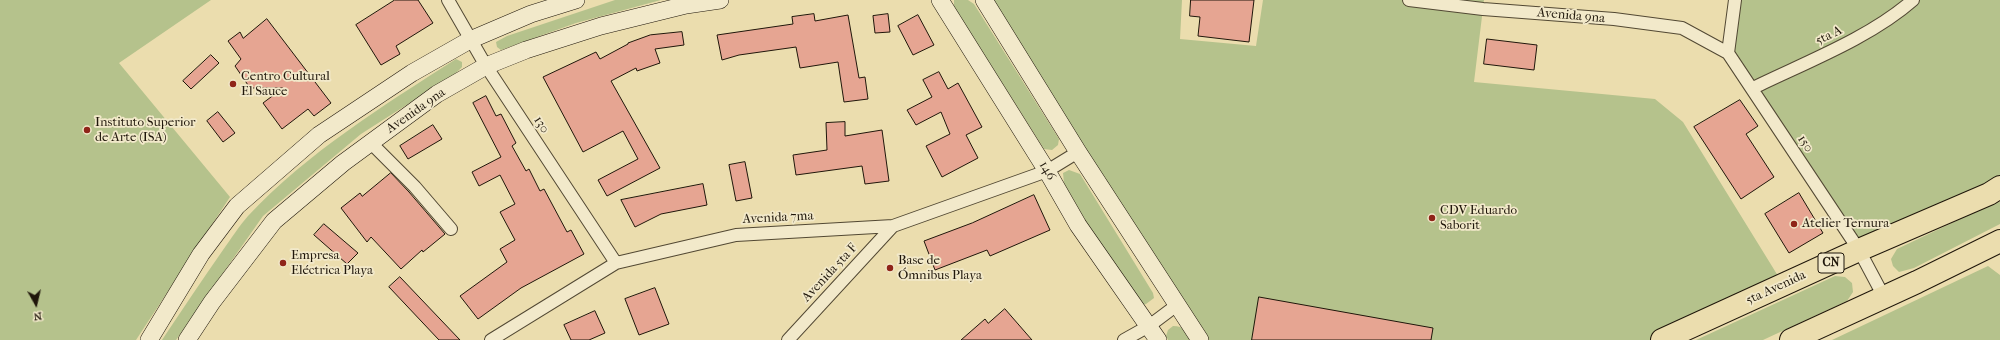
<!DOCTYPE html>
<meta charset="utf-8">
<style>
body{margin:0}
#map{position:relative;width:2000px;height:340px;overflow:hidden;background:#ebddae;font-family:"IM FELL French Canon",serif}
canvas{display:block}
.north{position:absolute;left:16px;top:284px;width:40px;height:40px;-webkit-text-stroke:3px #f2e9ca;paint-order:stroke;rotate:172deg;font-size:11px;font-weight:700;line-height:16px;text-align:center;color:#1f160a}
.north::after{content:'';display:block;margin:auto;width:14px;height:18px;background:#1f160a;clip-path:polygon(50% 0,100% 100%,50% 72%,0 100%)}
</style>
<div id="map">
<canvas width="2000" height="340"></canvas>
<div class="north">N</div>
</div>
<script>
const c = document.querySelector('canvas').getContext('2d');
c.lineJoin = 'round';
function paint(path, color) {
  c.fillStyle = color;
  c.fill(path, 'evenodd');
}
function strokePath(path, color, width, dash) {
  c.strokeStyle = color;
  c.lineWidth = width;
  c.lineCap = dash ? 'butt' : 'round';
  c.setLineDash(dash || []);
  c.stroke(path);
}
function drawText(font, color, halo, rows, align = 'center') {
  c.font = font + ' "IM FELL French Canon",serif';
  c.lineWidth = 3.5;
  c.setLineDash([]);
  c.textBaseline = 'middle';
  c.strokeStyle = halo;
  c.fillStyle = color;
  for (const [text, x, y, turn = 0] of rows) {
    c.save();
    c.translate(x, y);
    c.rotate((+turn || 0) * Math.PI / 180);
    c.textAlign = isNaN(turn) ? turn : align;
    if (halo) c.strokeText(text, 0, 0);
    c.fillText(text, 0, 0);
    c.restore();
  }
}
paint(new Path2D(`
 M0 0H211L119 63 230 197 136 340H0Z
 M615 0H661L576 23 501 50 497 47 496 42 507 36Z
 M954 0H968L974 4 1059 139 1058 145 1052 150 1044 149 954 7Z
 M985 0H1182L1180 39 1256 46 1263 0H1484L1474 82 1655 99 1683 122 1783 284 1662 340H1200Z
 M1735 0H2000V187L1859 250 1728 53Z
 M456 59 462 62V67L455 74 361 134 263 216 176 340H162C182 310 202 280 223 250 231 239 239 226 248 216 308 152 383 106 456 59Z
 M1069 170 1080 174 1153 293 1154 298 1146 304 1139 306 1130 298 1064 183 1063 173Z
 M2000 202V224L1914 268 1899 272 1893 266 1891 259 1897 249 1994 203Z
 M1988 266 2000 275V340H1832Z
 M1835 276 1845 277 1852 283 1853 292 1847 301 1763 340H1696Z
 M1173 326C1184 326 1187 332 1192 340H1168L1166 336 1168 330Z`), '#b5c28c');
const building = new Path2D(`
 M395 0H418L433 23 396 46 400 54 381 65 356 25Z
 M1191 0H1254L1249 42 1198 36 1200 17 1190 16Z
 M814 14 815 21 848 15 859 78 865 77 868 99 844 102 838 62 800 68 796 47 739 55 722 60 717 35 793 24 792 17Z
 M888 14 890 32 875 33 873 16Z
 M918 15 934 45 913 55 898 26Z
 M267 19 331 103 314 116 308 109 282 129 263 103 283 88H250L235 66 241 59 228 41 240 32 243 38Z
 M682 32 684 45 655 49 660 63 637 71 636 68 611 81 660 168 607 196 598 180 638 159 623 131 583 152 543 77 596 52 600 59 628 44V43L650 35Z
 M1487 39 1537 45 1534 70 1484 64Z
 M211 55 219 63 191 89 183 81Z
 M939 72 948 89 958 83 982 127 966 135 978 158 942 177 926 146 950 134 941 112 916 125 907 110 932 97 923 80Z
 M486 96 496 116 501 114 516 143 512 146 526 171 529 169 540 191 544 189 567 232 571 230 584 254 521 288 478 319 460 296 507 262 500 249 515 240 500 212 515 204 500 175 479 186 472 172 501 157 473 103Z
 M1740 100 1758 126 1746 134 1774 177 1741 199 1694 127Z
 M218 112 235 133 223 142 207 121Z
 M845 122V136L882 130 889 181 865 184 862 166 796 175 793 155 827 150 826 123Z
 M433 125 442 139 408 159 400 146Z
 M745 162 752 198 736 201 729 165Z
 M391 173 409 192 445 234 423 252 422 250 401 269 371 237 367 242 341 208 360 193 362 196Z
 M703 184 707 205 661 214 635 227 621 200Z
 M1799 193 1823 233 1789 253 1765 214Z
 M1034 195 1050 230 990 256 987 250 935 270 924 241 972 223Z
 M324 224 358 253 347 264 314 235Z
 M400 277 460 340H439L389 287Z
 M655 288 669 324 639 335 625 299Z
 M1259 297 1433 328 1431 340H1252Z
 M1005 309 1032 340H961L985 319 988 323Z
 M595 311 605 333 589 340H571L564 325Z`);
paint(building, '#e6a592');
strokePath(building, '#1f160a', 1);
const street = new Path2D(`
 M448 0 486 66 616 263
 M1409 0 1483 9 1614 19 1682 28 1728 53
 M1735 0 1728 53 1859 250 1884 297
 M1753 88C1804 63 1870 38 1913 0
 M371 143 415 187 451 229
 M491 340 616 263 736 235 893 226 1047 171 1078 152
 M788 340 893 226
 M1124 340 1149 326 1177 305`);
const secondary = new Path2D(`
 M940 0 1047 171 1078 225 1158 340
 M984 0 1078 152 1200 340
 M149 340 201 254 237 206 319 135 412 73 470 40 531 14 576 0
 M187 340 212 302 274 221 343 163 437 94 486 66 526 50 601 26 686 5 720 0`);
const highway = new Path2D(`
 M1662 340 1859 250 1989 194 2000 187
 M1791 340 1917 282 2000 241`);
strokePath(street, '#524833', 14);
strokePath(secondary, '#1f160a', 18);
strokePath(highway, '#1f160a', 24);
strokePath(street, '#f2e9ca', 12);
strokePath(secondary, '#f2e9ca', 17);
strokePath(highway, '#ebddae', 22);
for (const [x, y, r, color] of [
 [233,84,4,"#8f2418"],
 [87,130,4,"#8f2418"],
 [1432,218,4,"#8f2418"],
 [1794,224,4,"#8f2418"],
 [283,263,4,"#8f2418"],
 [890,268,4,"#8f2418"]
]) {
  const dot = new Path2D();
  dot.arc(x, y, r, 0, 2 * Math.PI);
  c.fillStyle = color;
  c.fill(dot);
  strokePath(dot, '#f2e9ca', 1.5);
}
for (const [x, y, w] of [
 [1831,263,26]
]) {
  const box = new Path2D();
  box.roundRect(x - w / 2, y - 10, w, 20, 3);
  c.fillStyle = '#f2e9ca';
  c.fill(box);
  strokePath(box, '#1f160a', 1);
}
drawText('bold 12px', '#1f160a', null, [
 ["CN",1831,263]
]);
drawText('13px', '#1f160a', '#f2e9ca', [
 ["Avenida 9na",1571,16,5],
 ["5ta A",1829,36,-26],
 ["Avenida 9na",416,111,-35],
 ["130",541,125,57],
 ["150",1805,144,57],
 ["146",1047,171,59],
 ["Avenida 7ma",778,218,-3],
 ["Avenida 5ta F",830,273,-47],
 ["5ta Avenida",1776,288,-25]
]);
drawText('13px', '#1f160a', '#f2e9ca', [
 ["Centro Cultural",241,77],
 ["El Sauce",241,92],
 ["Instituto Superior",95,123],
 ["de Arte (ISA)",95,138],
 ["CDV Eduardo",1440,211],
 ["Saborit",1440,226],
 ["Atelier Ternura",1802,224],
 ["Empresa",291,256],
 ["Eléctrica Playa",291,271],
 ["Base de",898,261],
 ["Ómnibus Playa",898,276]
], 'left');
</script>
